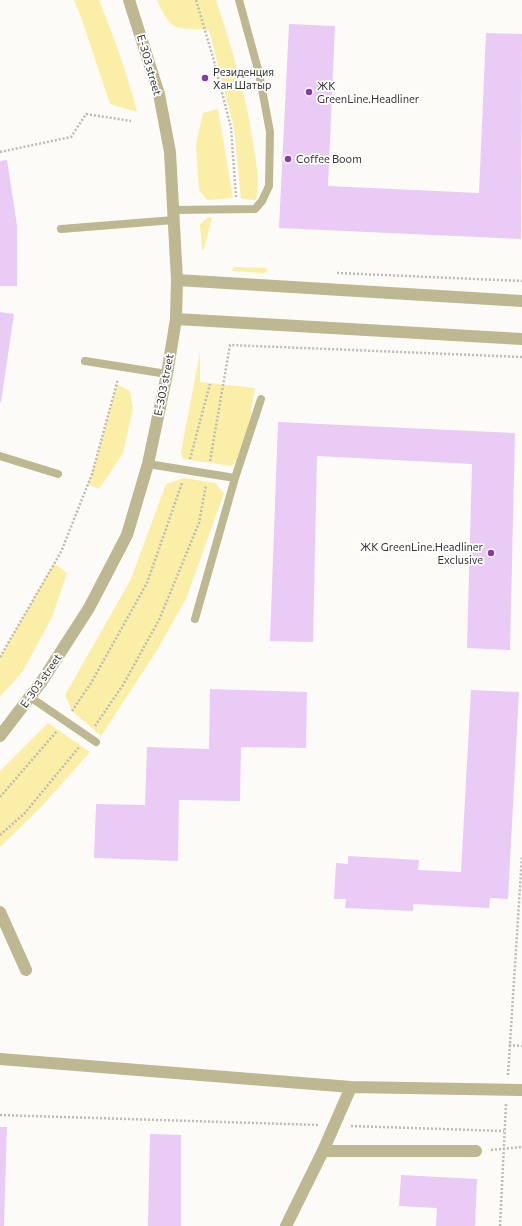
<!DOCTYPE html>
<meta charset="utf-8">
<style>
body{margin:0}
canvas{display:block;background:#fcfbf7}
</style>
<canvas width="522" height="1226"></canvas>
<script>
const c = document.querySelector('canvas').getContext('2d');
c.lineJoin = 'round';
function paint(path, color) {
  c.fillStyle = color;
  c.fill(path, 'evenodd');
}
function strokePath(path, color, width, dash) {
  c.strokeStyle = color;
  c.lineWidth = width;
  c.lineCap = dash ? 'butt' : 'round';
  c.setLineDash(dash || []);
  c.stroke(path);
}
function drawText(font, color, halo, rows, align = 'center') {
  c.font = font + ' Commissioner,sans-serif';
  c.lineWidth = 3.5;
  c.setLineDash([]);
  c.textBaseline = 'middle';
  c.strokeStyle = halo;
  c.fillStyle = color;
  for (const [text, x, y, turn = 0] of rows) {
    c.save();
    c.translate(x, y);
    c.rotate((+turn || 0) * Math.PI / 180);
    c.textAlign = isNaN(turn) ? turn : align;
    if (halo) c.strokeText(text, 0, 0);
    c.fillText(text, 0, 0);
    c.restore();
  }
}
paint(new Path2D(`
 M74 0H99C114 37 127 73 137 112L110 104 81 17Z
 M157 0H216C233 51 248 102 255 155 257 170 260 185 256 200L241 199 234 128 209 30C176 27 172 34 157 0Z
 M218 109 233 198 207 200 199 190 196 145 203 113Z
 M209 217 212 218 204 249 202 250 200 224Z
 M234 267 267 268V271L263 273 231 271Z
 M200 352V382L255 388 245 450 232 466 183 459 181 452Z
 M117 384 130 391 133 409 123 453 99 489 88 484 92 474Z
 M184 478 215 483 224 493 186 599 154 655 101 736 72 711 65 695 131 579 166 484Z
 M54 563 67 573 52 617 23 671 0 697V657Z
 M48 723 90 752 42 806 0 847V771Z`), '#fbeea7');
paint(new Path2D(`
 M289 24 335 26 328 186 479 193 486 33 522 34 521 239 279 228Z
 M7 160 17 225V286H0V161Z
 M0 312 14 314 1 402H0Z
 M278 422 515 433 510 650 467 648 472 464 317 456 313 642 270 641Z
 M210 689 307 692 306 748 241 747 240 801 179 800 178 861 94 858 96 804 145 805 147 747 209 749Z
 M471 690 519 692 508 899 490 898 489 908 413 904V911L345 908 346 899H334L336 863 348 864V856L419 860 418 870 461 872Z
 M0 1127H7L4 1226H0Z
 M150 1134 181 1135V1226H148Z
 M401 1175 477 1179 475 1226H436L437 1208 399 1206Z`), '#e9cbf6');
strokePath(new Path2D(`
 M196 0 214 61 231 128 236 197
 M0 152 71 137 86 114 131 121
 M337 273 522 281
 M190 459 210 384
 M210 461 230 345 522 357
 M0 657 61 552 92 474 118 379
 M72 711 91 683 147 583 182 483
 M95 726 123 685 159 620 199 523 206 485
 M0 797 57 731
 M0 835 24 814 80 746
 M509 1045 522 1046
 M508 1075 522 856
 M0 1115 318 1125
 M351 1126 504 1131
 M491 1150 522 1147
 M500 1226 506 1104`), '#bcbbb8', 2.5, [2, 2]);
strokePath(new Path2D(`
 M173 210 255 209 262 201 269 186 270 132 259 73 239 0
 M61 229 174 220
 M85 361 167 374
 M0 456 58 474
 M148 464 235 478
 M195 619 235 478 261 399
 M30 697 96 742`), '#bdb792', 8);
strokePath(new Path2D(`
 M177 280 522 301
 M176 319 522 339
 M0 912 26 970
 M0 1059 351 1087 522 1090
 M323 1151H476
 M286 1226 323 1151 351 1087`), '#bdb792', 12);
strokePath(new Path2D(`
 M0 736 42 681 89 608 127 535 148 464 167 374 176 319 177 280 170 152 159 94 129 0`), '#bdb792', 12);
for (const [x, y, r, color] of [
 [205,78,4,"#8a39a8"],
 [309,92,4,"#8a39a8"],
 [288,159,4,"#8a39a8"],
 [491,553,4,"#8a39a8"]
]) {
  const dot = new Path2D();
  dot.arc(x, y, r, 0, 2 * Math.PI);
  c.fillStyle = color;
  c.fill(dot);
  strokePath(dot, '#fff', 1.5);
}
drawText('11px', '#373635', '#fff', [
 ["E-303 street",149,65,74],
 ["E-303 street",164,385,-79],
 ["E-303 street",41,681,-55]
]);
drawText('11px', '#373635', '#fff', [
 ["Резиденция",213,72],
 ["Хан Шатыр",213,85],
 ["ЖК",317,86],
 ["GreenLine.Headliner",317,99],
 ["Coffee Boom",296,159],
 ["ЖК GreenLine.Headliner",483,547,"right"],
 ["Exclusive",483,560,"right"]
], 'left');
</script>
